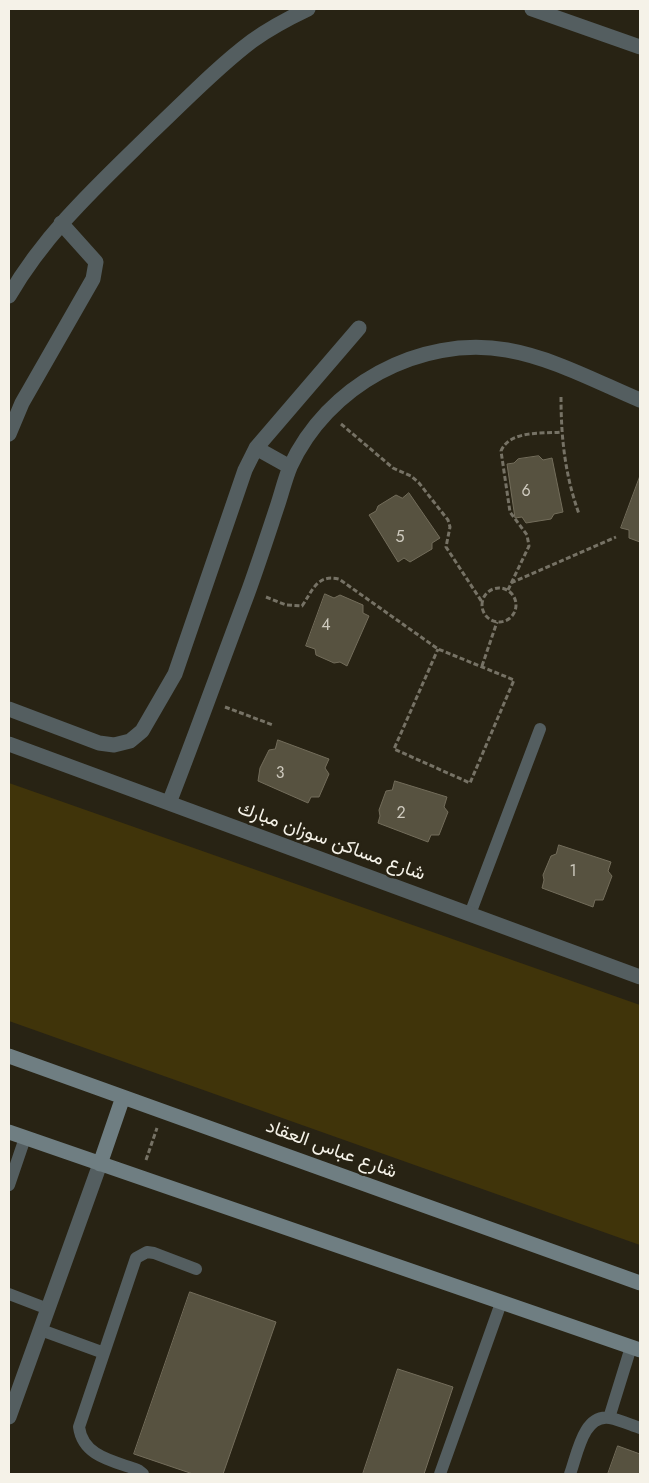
<!DOCTYPE html>
<meta charset="utf-8">
<style>
body{margin:0}
#map{position:relative;width:649px;height:1483px;overflow:hidden;background:#282314;font-family:Jost,sans-serif}
canvas{display:block}
.frame{position:absolute;inset:0;border:10px solid #f5f2e8;pointer-events:none}
</style>
<div id="map">
<canvas width="649" height="1483"></canvas>
<div class="frame"></div>
</div>
<script>
const c = document.querySelector('canvas').getContext('2d');
c.lineJoin = 'round';
function paint(path, color) {
  c.fillStyle = color;
  c.fill(path, 'evenodd');
}
function strokePath(path, color, width, dash) {
  c.strokeStyle = color;
  c.lineWidth = width;
  c.lineCap = dash ? 'butt' : 'round';
  c.setLineDash(dash || []);
  c.stroke(path);
}
function drawText(font, color, halo, rows, align = 'center') {
  c.font = font + ' Jost,Vazirmatn,sans-serif';
  c.lineWidth = 5;
  c.setLineDash([]);
  c.textBaseline = 'middle';
  c.strokeStyle = halo;
  c.fillStyle = color;
  for (const [text, x, y, turn = 0] of rows) {
    c.save();
    c.translate(x, y);
    c.rotate((+turn || 0) * Math.PI / 180);
    c.textAlign = isNaN(turn) ? turn : align;
    if (halo) c.strokeText(text, 0, 0);
    c.fillText(text, 0, 0);
    c.restore();
  }
}
paint(new Path2D(`
 M9 783 640 1005V1245L9 1021Z`), '#40340a');
const building = new Path2D(`
 M539 456 543 460 552 458 563 512 554 514 551 519 526 523 522 517 515 518 507 464 514 463 518 459Z
 M640 476V542L629 538V530L621 528Z
 M409 493 440 538 432 543V549L410 562 404 558 398 562 369 515 376 511 378 506 396 495 402 498Z
 M325 594 334 598 340 595 363 605V613L369 616 347 666 340 662 334 663 316 655 315 649 306 646Z
 M278 740 329 759 325 768 329 774 319 797H311L308 803 258 781 260 768 269 750 275 749Z
 M395 781 447 797 444 807 448 812 439 835H431L428 842 378 823 380 816 379 810 386 791 392 790Z
 M559 845 611 862 608 871 612 876 603 900H595L593 907 542 888 544 880 543 875 551 856 556 854Z
 M190 1292 276 1322 223 1474H193L134 1454Z
 M398 1369 453 1387 424 1474H363Z
 M618 1446 640 1454V1474H608Z`);
paint(building, '#575240');
strokePath(building, '#736d5b', 1);
strokePath(new Path2D(`
 M561 397C561 438 565 475 579 514
 M341 424 393 468 411 476 419 483 448 520 450 527 446 547 482 602
 M511 583 616 537
 M482 605a17 17 0 1 1 34 0a17 17 0 1 1-34 0Z
 M508 590 529 546 527 535 510 512 501 451C510 430 541 434 561 432
 M266 597 286 605 302 606C313 590 317 574 339 579L438 649 514 680 470 783 394 749 438 649
 M482 666 497 622
 M225 707 273 725
 M146 1160 157 1128`), '#767265', 3, [5, 2.5]);
strokePath(new Path2D(`
 M470 914 540 729
 M9 1185 25 1138
 M9 1294 48 1309
 M41 1330 104 1353
 M609 1418 631 1347
 M143 1474 138 1470C114 1461 83 1457 79 1427L136 1258 147 1252 154 1253 196 1269
 M440 1474 501 1303
 M570 1474C577 1456 583 1413 610 1418 620 1420 631 1425 640 1428`), '#545e60', 12);
strokePath(new Path2D(`
 M532 9 640 47
 M9 296C46 232 99 184 151 133 184 102 216 68 252 41 270 28 289 18 308 9
 M9 434 22 403 93 279 96 262 61 223
 M256 448 290 467
 M9 709 99 743 114 745 130 741 142 731 175 674 245 470 256 448 359 328
 M9 744 640 977
 M169 803C196 734 221 664 247 595 258 565 268 534 278 504 282 492 285 479 290 467 327 386 419 335 507 350 553 358 597 382 640 400
 M9 1417 100 1164`), '#545e60', 15);
strokePath(new Path2D(`
 M9 1056 640 1283
 M9 1132 640 1350
 M100 1164 123 1097`), '#6f7e82', 15);
drawText('16px', '#cecabe', null, [
 ["6",526,492],
 ["5",400,538],
 ["4",326,626],
 ["3",280,774],
 ["2",401,814],
 ["1",573,872]
]);
drawText('19px', '#f5f2e8', '#282314', [
 ["شارع مساكن سوزان مبارك",331,842,20],
 ["شارع عباس العقاد",331,1150,20]
]);
</script>
